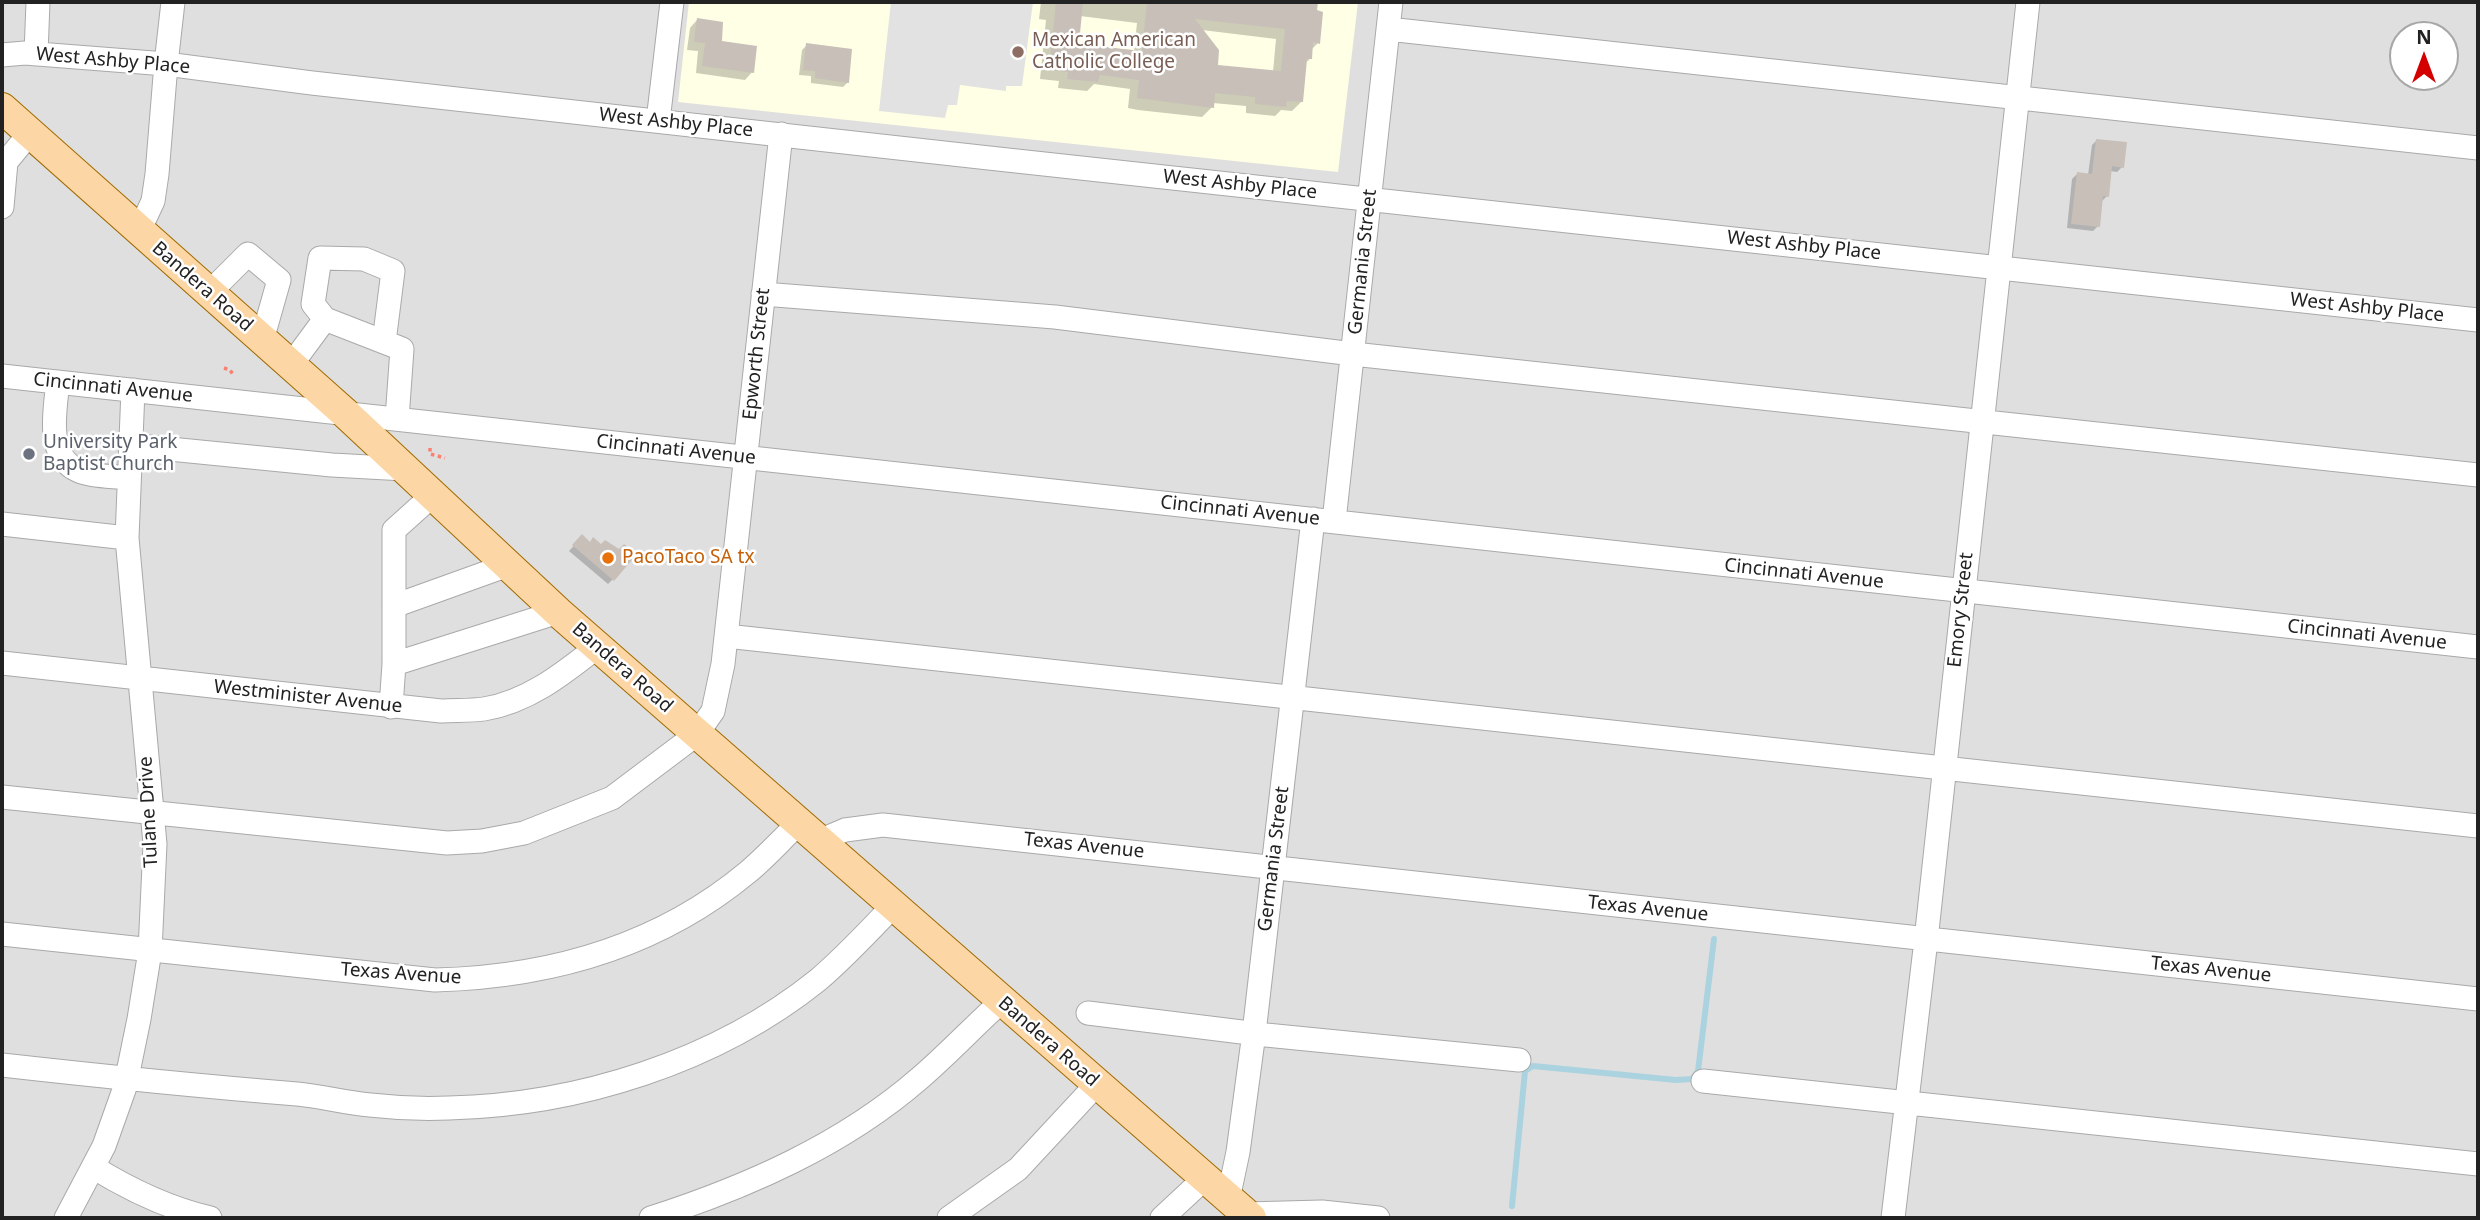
<!DOCTYPE html>
<style>
body{margin:0}
#map{position:relative;width:2480px;height:1220px;overflow:hidden;background:#f2efe9;font-family:"Noto Sans",sans-serif}
canvas{display:block}
.frame{position:absolute;inset:0;border:4px solid #222;pointer-events:none}
.north{position:absolute;left:2389px;top:21px;width:70px;height:70px;box-sizing:border-box;background:#fff;border:2px solid #a7a7a7;border-radius:50%;rotate:0deg;font-size:19px;font-weight:700;line-height:28px;text-align:center;color:#222}
.north::after{content:'';display:block;margin:auto;width:24px;height:32px;background:#d40000;clip-path:polygon(50% 0,100% 100%,50% 72%,0 100%)}
</style>
<div id="map">
<canvas width="2480" height="1220"></canvas>
<div class="frame"></div>
<div class="north">N</div>
</div>
<script>
const c = document.querySelector('canvas').getContext('2d');
c.lineJoin = 'round';
function paint(path, color) {
  c.fillStyle = color;
  c.fill(path, 'evenodd');
}
function strokePath(path, color, width, dash) {
  c.strokeStyle = color;
  c.lineWidth = width;
  c.lineCap = dash ? 'butt' : 'round';
  c.setLineDash(dash || []);
  c.stroke(path);
}
function drawText(font, color, halo, rows, align = 'center') {
  c.font = font + ' "Noto Sans",sans-serif';
  c.lineWidth = 5;
  c.setLineDash([]);
  c.textBaseline = 'middle';
  c.strokeStyle = halo;
  c.fillStyle = color;
  for (const [text, x, y, turn = 0] of rows) {
    c.save();
    c.translate(x, y);
    c.rotate((+turn || 0) * Math.PI / 180);
    c.textAlign = isNaN(turn) ? turn : align;
    if (halo) c.strokeText(text, 0, 0);
    c.fillText(text, 0, 0);
    c.restore();
  }
}
paint(new Path2D(`
 M2 2H2478V1218H2ZM2403 35H2445V77H2403Z`), '#e0dfdf');
paint(new Path2D(`
 M689 2H1358L1338 172 678 102Z`), '#ffffe5');
paint(new Path2D(`
 M891 2H1033L1022 86H1006V91L960 85 957 105H948L945 118 879 111Z`), '#e2e2e2');
paint(new Path2D(`
 M1041 2H1316L1318 43 1310 51V59L1305 63 1302 101 1292 111 1281 110 1275 116 1246 113V106L1213 103 1212 107 1202 117 1138 110 1128 108 1130 89 1094 84 1087 91 1058 88 1059 81 1040 79 1046 20 1039 19ZM1080 16 1137 23 1134 52 1077 46ZM1202 30 1276 39 1273 72 1216 66Z
 M697 20 752 72 745 80 696 73 698 51 687 50 690 28Z
 M807 45 848 82 843 87 811 83V76L799 75 802 50Z
 M2097 140 2122 167 2117 172 2110 171 2107 196 2102 201 2098 226 2093 231 2067 228 2072 179 2077 174 2088 175 2092 145Z
 M582 537 590 544 613 579 608 584 569 551Z`), '#0003');
strokePath(new Path2D(`
 M1512 1206 1525 1071 1533 1066 1676 1080 1692 1079 1698 1071 1714 939`), '#aad3df', 6);
paint(new Path2D(`
 M1056 2H1083L1079 44 1142 51 1147 2H1318L1317 10 1323 12 1320 44 1313 42 1312 59H1307L1303 102 1287 101 1286 107 1255 104V97L1215 93 1214 108 1137 98 1139 80 1100 75 1098 82 1067 79 1068 72 1049 70ZM1195 19 1285 29 1281 71 1218 65 1219 50Z
 M697 18 723 22 722 41 757 46 754 73 702 66 705 43 694 42Z
 M806 43 852 49 849 83 815 78V71L803 70Z
 M2096 139 2127 142 2124 168 2112 166 2109 197 2103 196 2100 227 2071 224 2077 172 2092 174Z
 M582 534 590 542 593 537 601 544 605 540 619 549 624 544 637 554 614 581 572 545Z`), '#c7bfb8');
const minor = new Path2D(`
 M1388 29 2478 148
 M36 54 38 2
 M2 55 25 53 166 64 312 83 989 158 2478 320
 M658 121 672 2
 M2 207 6 162 30 133
 M139 231 153 201 157 174 166 64 173 2
 M209 293 248 254 279 280 262 340
 M763 294 1055 317 1353 354 2478 475
 M325 319 313 304 320 258 364 259 393 271 384 342
 M291 365 325 319 402 349 397 419
 M2 376 2478 647
 M58 382C55 411 45 456 79 471 93 477 113 476 128 478
 M129 445 332 465 405 469
 M1334 521 1391 2
 M2 524 127 538
 M394 606 508 565
 M726 636 2478 826
 M2 663 441 711C455 710 470 711 484 709 528 702 564 673 597 647
 M394 664 558 612
 M391 707 394 664V530L433 495
 M2 797 447 843 482 841 524 833 612 798 697 734 713 711 723 664 781 134
 M819 841 845 830 883 825 2478 999
 M2 934 435 980C551 977 658 947 748 872 766 857 782 839 799 823
 M1088 1013 1266 1035 1519 1060
 M2 1065C100 1076 198 1086 297 1094 321 1096 345 1103 370 1105 396 1108 423 1109 449 1108 578 1105 716 1062 818 980 845 957 869 931 893 906
 M1703 1081 2478 1164
 M93 1167C130 1190 168 1208 210 1218
 M1228 1199 1238 1152 1254 1033 1313 519
 M1246 1214 1322 1212 1378 1218
 M66 1218 104 1146 125 1087 139 1019 150 951 155 844 127 538 133 390
 M651 1218C747 1187 843 1145 920 1078 948 1054 974 1026 1002 1001
 M949 1218 1018 1169 1097 1084
 M1162 1218 1205 1178
 M1893 1218 1926 940 2028 2`);
const major = new Path2D(`
 M2 108 345 413 558 612 1251 1218`);
strokePath(minor, '#a9a9a9', 25);
strokePath(major, '#a06b00', 32);
strokePath(new Path2D(`
 M224 368 230 370 234 376
 M430 448V454L445 458`), '#fa8072', 3.5, [3.5, 3.5]);
strokePath(minor, '#fff', 23);
strokePath(major, '#fcd6a4', 30);
for (const [x, y, r, color] of [
 [1018,52,7,"#8d6e63"],
 [29,454,7,"#6b7280"],
 [608,558,7,"#e8710a"]
]) {
  const dot = new Path2D();
  dot.arc(x, y, r, 0, 2 * Math.PI);
  c.fillStyle = color;
  c.fill(dot);
  strokePath(dot, '#fff', 2.5);
}
drawText('19px', '#785e54', '#fff', [
 ["Mexican American",1032,41],
 ["Catholic College",1032,63]
], 'left');
drawText('19px', '#222', '#fff', [
 ["West Ashby Place",113,61,5],
 ["West Ashby Place",676,123,6],
 ["West Ashby Place",1240,185,6],
 ["West Ashby Place",1804,246,6],
 ["Germania Street",1363,262,-84],
 ["Bandera Road",202,287,41],
 ["West Ashby Place",2367,308,6],
 ["Epworth Street",757,354,-84],
 ["Cincinnati Avenue",113,388,6],
 ["Cincinnati Avenue",676,450,6],
 ["Cincinnati Avenue",1240,511,6],
 ["Cincinnati Avenue",1804,574,6],
 ["Emory Street",1961,610,-84],
 ["Cincinnati Avenue",2367,635,6],
 ["Bandera Road",622,668,41],
 ["Westminister Avenue",308,697,6],
 ["Tulane Drive",149,812,-93],
 ["Texas Avenue",1084,846,6],
 ["Germania Street",1274,859,-83],
 ["Texas Avenue",1648,909,6],
 ["Texas Avenue",2211,970,6],
 ["Texas Avenue",401,974,4],
 ["Bandera Road",1048,1042,41]
]);
drawText('19px', '#5b616d', '#fff', [
 ["University Park",43,443],
 ["Baptist Church",43,465]
], 'left');
drawText('19px', '#c56008', '#fff', [
 ["PacoTaco SA tx",622,558]
], 'left');
</script>
